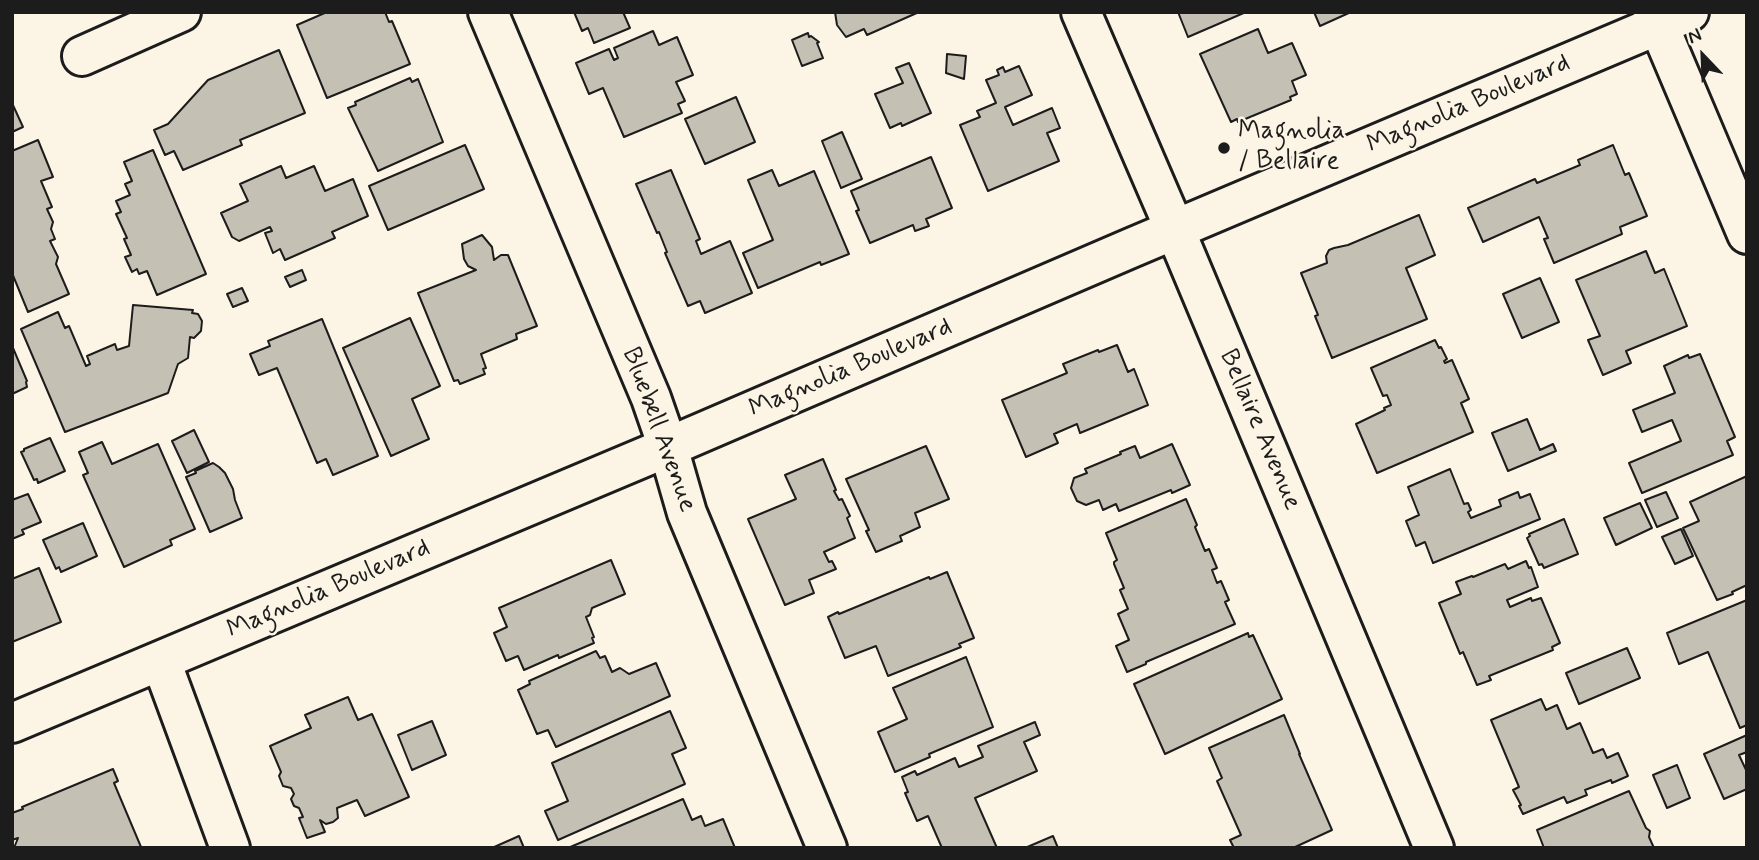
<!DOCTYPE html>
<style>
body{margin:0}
#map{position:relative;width:1759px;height:860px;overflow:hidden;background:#fcf5e5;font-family:Mynerve,sans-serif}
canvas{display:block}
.frame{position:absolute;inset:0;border:14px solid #1c1c1c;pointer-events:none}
.north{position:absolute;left:1668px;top:21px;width:70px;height:70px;-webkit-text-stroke:5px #fcf5e5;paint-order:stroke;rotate:337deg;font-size:19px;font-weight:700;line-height:28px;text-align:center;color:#1c1c1c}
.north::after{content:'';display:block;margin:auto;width:24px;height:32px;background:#1c1c1c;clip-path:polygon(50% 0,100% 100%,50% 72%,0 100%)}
</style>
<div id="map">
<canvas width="1759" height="860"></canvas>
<div class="frame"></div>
<div class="north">N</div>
</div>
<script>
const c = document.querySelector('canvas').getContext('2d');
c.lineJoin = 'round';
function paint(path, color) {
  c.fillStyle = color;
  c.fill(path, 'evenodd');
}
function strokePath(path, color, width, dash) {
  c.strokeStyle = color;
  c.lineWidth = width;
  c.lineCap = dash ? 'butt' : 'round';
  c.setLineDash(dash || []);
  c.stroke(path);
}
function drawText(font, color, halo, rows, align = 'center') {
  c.font = font + ' Mynerve,sans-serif';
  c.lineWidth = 5;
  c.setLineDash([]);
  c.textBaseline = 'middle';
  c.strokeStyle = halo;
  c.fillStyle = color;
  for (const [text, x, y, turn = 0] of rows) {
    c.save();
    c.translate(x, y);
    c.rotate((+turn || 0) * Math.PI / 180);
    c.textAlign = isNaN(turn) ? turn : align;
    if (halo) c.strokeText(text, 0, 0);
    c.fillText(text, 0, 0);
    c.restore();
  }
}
const building = new Path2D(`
 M327 12H385L389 22 392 21 410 64 327 98 297 25Z
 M574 12H623L630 28 594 43 588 28 582 31Z
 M835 12H919L867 35 864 29 846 37 837 25Z
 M1178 12H1246L1188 37Z
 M1314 12H1351L1320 26Z
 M1258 29 1268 53 1292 43 1306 75 1292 81 1297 94 1290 97 1291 100 1238 122 1237 119 1231 122 1200 54Z
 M653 31 659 45 677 37 693 75 676 82 685 101 678 104 682 113 624 137 603 88 589 94 576 63 609 49 614 60 618 58 614 48Z
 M808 33 809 37 811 36 819 42 817 43 823 58 802 66 792 40Z
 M279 50 305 113 240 140 242 145 183 170 174 151 165 155 154 130 168 124 208 80Z
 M947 54 966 56 964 79 946 73Z
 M909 63 931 113 902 126 901 123 890 128 875 94 903 83 896 68Z
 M1019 66 1032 95 1005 107 1013 125 1052 108 1060 128 1047 133 1059 161 988 191 960 125 980 117 977 111 996 103 986 80 999 75 997 70 1003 67 1005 72Z
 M410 78 412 82 418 79 443 142 378 171 348 108 356 105 355 102Z
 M736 97 755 142 705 164 685 119Z
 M12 103 23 127 12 132Z
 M842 132 862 179 841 188 822 141Z
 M38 140 53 177 41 181 52 207 47 209 53 222 51 229 55 239 50 241 58 257 56 264 69 294 28 312 12 273V151Z
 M465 145 484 189 388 230 369 186Z
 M1613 145 1625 175 1629 173 1647 216 1620 227 1622 234 1554 263 1544 239 1548 238 1539 217 1483 242 1468 208 1535 179 1537 183 1580 165 1578 160Z
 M153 150 206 274 157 295 147 271 139 274 137 269 132 272 125 257 131 255 124 239 127 238 116 214 121 212 116 201 130 195 125 184 132 181 124 162Z
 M931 157 952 208 926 219 929 226 915 231 913 225 870 243 856 211 859 210 851 191Z
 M281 166 286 178 314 166 325 191 353 179 368 216 332 232 335 238 285 260 280 249 273 253 265 233 272 231 270 227 239 241 232 237 221 213 248 201 240 184Z
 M671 170 700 239 696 241 701 254 730 241 752 293 705 313 700 301 688 306 665 253 667 252 659 232 657 233 636 184Z
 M772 170 779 186 814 171 849 254 821 265 820 262 758 288 743 253 773 240 748 180Z
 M1419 215 1435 255 1406 268 1427 319 1332 358 1315 316 1318 315 1301 273 1327 263 1326 256 1329 250 1334 248 1348 245Z
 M482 235 492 247 494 260 501 255H508L537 326 516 334 517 339 481 354 486 368 483 369 485 374 460 384 458 380 454 381 418 293 476 270 468 266 464 259 462 244Z
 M1646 251 1655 273 1664 269 1687 326 1626 351 1631 363 1603 375 1588 340 1600 336 1576 280Z
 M302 270 306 280 290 287 285 277Z
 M1540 278 1559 322 1522 338 1503 294Z
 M242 288 248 301 233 307 227 294Z
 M133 305 193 310 192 313 198 314 202 321 201 331 194 338 190 337 188 358 178 364 168 393 65 432 21 329 58 312 65 328 69 326 86 366 90 364 87 356 115 344 117 350 129 346Z
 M410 318 440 386 412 399 429 439 391 456 343 348Z
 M322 319 378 456 333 475 326 459 317 463 277 368 259 375 250 354 270 346 268 341Z
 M1435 340 1439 348 1441 347 1447 359 1444 361 1445 363 1452 360 1469 399 1461 403 1473 432 1377 473 1356 424 1385 410 1384 408 1391 405 1387 395 1383 396 1371 368Z
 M1117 345 1128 372 1134 369 1148 405 1080 433 1077 424 1054 434 1058 443 1026 457 1002 400 1067 373 1063 364 1098 350 1099 352Z
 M13 348 27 381 26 382 27 387 12 394Z
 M1700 354 1735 437 1727 441 1733 455 1642 493 1629 463 1681 441 1672 420 1642 432 1633 410 1675 393 1664 366 1688 355 1689 358Z
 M1527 419 1540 450 1553 444 1556 451 1508 471 1492 433Z
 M194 430 209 462 187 473 172 441Z
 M50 438 65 471 38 483 37 479 34 480 21 452 24 451V449Z
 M102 442 112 464 158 444 195 529 170 540 172 545 124 567 83 475 88 473 79 452Z
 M1172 444 1190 485 1172 493 1171 490 1119 511 1116 504 1103 510 1099 500 1086 505 1077 501 1071 488 1074 478 1087 473 1085 469 1121 454 1120 452 1135 446 1140 458Z
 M926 446 949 499 915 513 920 527 900 536 902 541 876 552 866 531 869 530 846 479Z
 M823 459 836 490 834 491 839 500 842 499 850 516 847 518 855 538 824 552 829 562 832 561 836 569 809 580 814 593 785 605 748 519 796 499 785 475Z
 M213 463 219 467 225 473 233 489 235 500 242 518 210 532 186 477 196 473 195 471Z
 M1450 469 1464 504 1468 503 1471 510 1468 512 1471 518 1501 506 1499 500 1518 492 1520 498 1530 494 1540 519 1433 563 1425 542 1416 546 1406 521 1419 515 1408 487Z
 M1747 476V585L1732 592 1733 594 1717 600 1683 528 1699 521 1690 502Z
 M1666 492 1678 518 1657 527 1645 500Z
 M28 494 41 522 22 530 24 534 12 539V500Z
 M1186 499 1197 525 1195 527 1205 551 1209 549 1217 568 1212 570 1217 583 1221 581 1229 600 1225 602 1235 624 1146 662V664L1127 672 1116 646 1129 640 1118 614 1128 609 1120 590 1124 588 1114 564V562L1117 560 1106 533Z
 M1640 503 1652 528 1616 545 1604 518Z
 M1564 519 1578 554 1544 568 1542 564 1539 565 1527 538 1530 536 1529 534Z
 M83 523 97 556 61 572 59 567 56 569 43 540Z
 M1681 529 1693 556 1675 564 1662 537Z
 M611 560 625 594 592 608 590 615 586 617 594 637 592 638 594 643 559 658 558 655 524 670 518 656 506 661 494 633 507 627 499 608Z
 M1526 561 1529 568 1531 567 1538 587 1507 600 1510 607 1531 598 1532 601 1541 598 1560 643 1552 647 1553 650 1489 676 1491 680 1477 685 1463 652 1460 654 1439 603 1461 594 1456 582 1472 576 1473 577 1505 564 1508 569Z
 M39 568 61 622 12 642V579Z
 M947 572 974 638 959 644 961 647 888 676 876 646 845 658 828 617 838 612 839 614 929 577 930 579Z
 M1747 600V725L1740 728 1708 652 1679 664 1667 633Z
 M1248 633 1249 637 1253 635 1282 699 1165 754 1134 684Z
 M1627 648 1640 678 1579 704 1566 673Z
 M596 651 600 658 605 656 612 672 620 668 629 674 656 663 670 696 556 747 548 730 537 734 518 690 530 684 529 681Z
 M966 657 993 727 929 754 930 757 895 772 878 732 907 719 893 688Z
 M348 697 358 720 372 714 409 797 365 816 357 800 337 808 338 818 333 822 326 824 320 820 325 832 307 838 299 818 303 817 299 808 294 806 291 799 294 794 291 788 283 786 279 776 281 772 270 746 311 728 305 715Z
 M1541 699 1546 710 1557 705 1567 729 1580 723 1593 753 1603 749 1607 758 1618 753 1628 776 1612 783 1611 780 1585 790 1587 795 1567 803 1564 797 1523 814 1519 806 1521 805 1513 790 1519 787 1491 720Z
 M670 711 686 748 672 754 685 784 558 840 545 811 568 801 552 763Z
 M1284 715 1300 754H1299L1332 830 1293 848H1234L1230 840 1241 835 1217 781 1222 778 1209 748Z
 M432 721 446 755 412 770 398 735Z
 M1035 722 1040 735 1024 742 1037 771 975 798 997 848H942L928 816 917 821 905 793 908 792 902 777 915 771 917 775 955 758 959 767 983 757 978 746Z
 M1747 735V752L1739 755 1747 772V789L1724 799 1704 754Z
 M1677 765 1690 798 1667 808 1653 775Z
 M113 769 118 781 114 783 141 847 14 848 18 838 12 840V813L23 809 22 807Z
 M1629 791 1646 828 1650 831 1649 837 1654 848H1544L1537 830Z
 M683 799 692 820 701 816 705 826 723 819 735 848H568Z
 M519 836 524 848H492Z
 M1053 836 1058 848H1025Z`);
paint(building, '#c4c0b3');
strokePath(building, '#1c1c1c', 2);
const minor = new Path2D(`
 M488 12 651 398 668 447 687 513 827 848
 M1081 12 1175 230 1434 848
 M1653 12 1747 234
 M82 56 181 12
 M161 661 230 848`);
const major = new Path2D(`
 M12 723 668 447 1131 248 1689 12`);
strokePath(minor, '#1c1c1c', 44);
strokePath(major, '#1c1c1c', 44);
strokePath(minor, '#fcf5e5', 38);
strokePath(major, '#fcf5e5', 38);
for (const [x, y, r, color] of [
 [1224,148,7,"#1c1c1c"]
]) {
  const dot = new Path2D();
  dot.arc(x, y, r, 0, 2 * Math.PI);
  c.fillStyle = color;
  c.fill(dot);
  strokePath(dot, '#fcf5e5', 2.5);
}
drawText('26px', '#1c1c1c', '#fcf5e5', [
 ["Magnolia Boulevard",1469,105,-23],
 ["Magnolia Boulevard",851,369,-23],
 ["Bluebell Avenue",658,430,70],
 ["Bellaire Avenue",1259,430,67],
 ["Magnolia Boulevard",329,590,-23]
]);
drawText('26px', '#1c1c1c', '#fcf5e5', [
 ["Magnolia",1238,133],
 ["/ Bellaire",1238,163]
], 'left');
</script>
